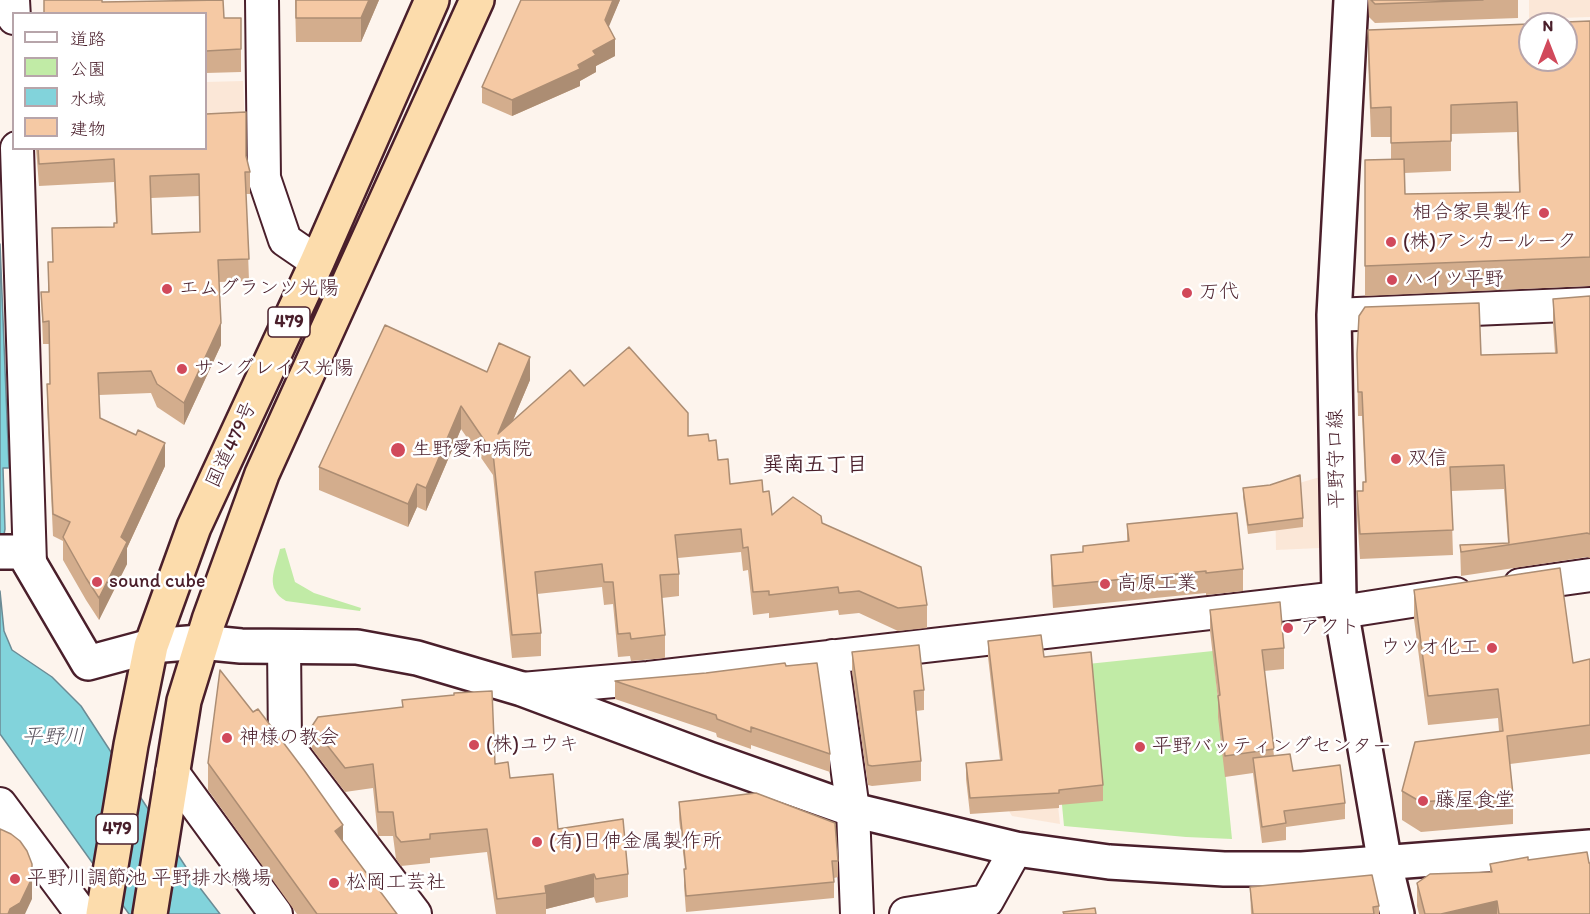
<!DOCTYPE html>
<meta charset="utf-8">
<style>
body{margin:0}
#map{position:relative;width:1590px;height:914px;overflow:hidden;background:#fdf4ed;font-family:Itim,"Klee One",sans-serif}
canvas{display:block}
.legend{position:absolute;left:12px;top:12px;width:195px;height:138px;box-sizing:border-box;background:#fff;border:2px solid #b7a5aa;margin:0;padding:8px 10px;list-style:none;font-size:18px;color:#4a1f2b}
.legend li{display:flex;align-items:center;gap:12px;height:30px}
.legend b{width:30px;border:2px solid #b7a5aa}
.north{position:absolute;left:1518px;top:12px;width:60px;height:60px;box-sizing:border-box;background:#fff;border:2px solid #b7a5aa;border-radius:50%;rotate:0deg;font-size:16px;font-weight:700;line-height:24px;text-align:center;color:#4a1f2b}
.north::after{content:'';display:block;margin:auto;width:21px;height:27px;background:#d1495b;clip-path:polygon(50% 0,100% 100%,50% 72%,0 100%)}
</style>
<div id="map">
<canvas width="1590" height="914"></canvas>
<ul class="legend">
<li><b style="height:8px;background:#fff"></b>道路</li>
<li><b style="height:16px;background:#c1eba6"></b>公園</li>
<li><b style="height:16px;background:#82d3db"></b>水域</li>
<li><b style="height:16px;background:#f5c9a4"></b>建物</li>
</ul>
<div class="north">N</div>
</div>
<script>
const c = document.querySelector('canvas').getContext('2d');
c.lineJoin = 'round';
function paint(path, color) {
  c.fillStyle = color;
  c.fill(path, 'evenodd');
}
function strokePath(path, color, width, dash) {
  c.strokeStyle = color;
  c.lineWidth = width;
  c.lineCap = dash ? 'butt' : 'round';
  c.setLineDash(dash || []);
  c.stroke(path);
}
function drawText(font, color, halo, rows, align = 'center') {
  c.font = font + ' Itim,"Klee One",sans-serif';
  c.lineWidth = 5;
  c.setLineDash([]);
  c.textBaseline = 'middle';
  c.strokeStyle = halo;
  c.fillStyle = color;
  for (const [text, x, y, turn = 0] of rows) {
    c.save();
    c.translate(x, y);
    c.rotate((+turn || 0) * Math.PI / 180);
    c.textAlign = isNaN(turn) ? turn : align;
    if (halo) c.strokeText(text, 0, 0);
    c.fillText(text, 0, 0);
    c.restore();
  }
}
paint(new Path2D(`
 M1529 0H1590V17L1529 19Z
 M243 81 245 129 206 130V82Z
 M1320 477V548L1276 550 1275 490Z
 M1053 760 1060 824 1012 816 1004 803Z`), '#fbe7d7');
paint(new Path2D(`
 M285 548 295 582 314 593 361 608 360 611 286 601C264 588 275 570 280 549Z
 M1213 651 1232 839 1186 837 1064 826 1049 668Z`), '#c1eba6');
const water = new Path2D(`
 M0 244 9 468H3L5 529 0 557Z
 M0 591 4 631 12 650 52 677 81 706 197 884 220 914H129L0 734Z`);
paint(water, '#82d3db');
strokePath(water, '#6c8b95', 1.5);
const minor = new Path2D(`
 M13 0 14 18
 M262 0 264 178 285 240 317 262
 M17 148 30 564
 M1334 315 1590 304
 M1520 585 1590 575
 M1341 612 1456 594
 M284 646 285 743 415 914
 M832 656 853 810 857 914
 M522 689 648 678 1339 598
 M172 772 276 914
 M0 804 82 914
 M906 914 987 901 1016 849`);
const tertiary = new Path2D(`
 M0 552H23L88 663 151 646 200 642 241 646 357 647 417 658 522 689 709 759 853 810 1016 849 1109 862 1224 869H1302L1590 847`);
const secondary = new Path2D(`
 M1351 0 1334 315 1339 598 1385 864 1397 914`);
const trunk = new Path2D(`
 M103 914 131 745 151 646 194 527 317 262 432 0
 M150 914 184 701 209 620 262 474 477 0`);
strokePath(minor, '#4a1f2b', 36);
strokePath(tertiary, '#4a1f2b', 38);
strokePath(secondary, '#4a1f2b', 38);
strokePath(trunk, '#4a1f2b', 38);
strokePath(minor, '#fff', 32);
strokePath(tertiary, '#fff', 33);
strokePath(secondary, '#fff', 33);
strokePath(trunk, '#fcdcac', 33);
paint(new Path2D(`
 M44 0H102V2L223 0 224 18H241V72L206 73V14H44Z
 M295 0H379L361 42H296Z
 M521 0H620L608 27 615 56 596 66V72L580 81V86L512 116 482 103V87Z
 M1368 0H1518V18L1375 23 1369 17Z
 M1590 21V286L1365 296V160L1391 159V137H1371L1368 59V30L1530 24ZM1517 132 1519 192 1405 194 1404 173 1451 171V134Z
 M36 148H206L246 156 250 172V194H246L249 281 219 282 221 345 184 425 157 407 151 393 99 395 100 418 165 466 127 548V564L99 620 86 600 63 560V541L53 536 47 406V384H50L49 344H43L41 292H48V262H53L52 228 114 227 116 223 114 182 39 186ZM199 196 200 232 152 234 151 198Z
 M1590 296V558L1587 557 1461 576 1460 545 1508 543 1504 489 1451 491 1453 555 1360 559 1357 515V491H1363L1365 482 1362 416H1358L1357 354 1481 355 1555 353 1553 324V299Z
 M487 372 530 380 513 420 584 386 688 436 709 441 730 484 763 492 772 515 822 523 927 605V628L898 631 859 613 839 615 838 610 769 618V613L753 615 748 570 743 571 741 552 678 558 679 574V596L662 598 665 635V658L631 661 630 656 618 657 613 604 604 605 602 587 537 594 541 633V656L512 658 493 475 461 429 426 511 417 507 408 527 319 490V467Z
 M1243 488 1303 518V527L1248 534 1243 497Z
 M1127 524 1243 569V591L1206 595V593L1053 608 1051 577V555L1083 553V546L1127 541Z
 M1414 590 1573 663 1590 659V754L1510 764 1513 795V824L1421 832 1402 820V791L1499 731 1498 718 1428 725 1414 619Z
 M1210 610 1284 648V669L1264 671 1274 756 1293 771 1345 803V819L1286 827V840L1262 843 1253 773 1225 777 1218 717V700L1210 631Z
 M988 641 1044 657 1103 785V801L1059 805V808L970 814 966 779V763L1000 760 988 657Z
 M852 652 924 690V710L916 711 921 761V781L872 786 868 785 852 672Z
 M786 666 830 754V772L751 745V749L717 737 716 733 615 699V681Z
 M402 700 495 764 510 778 558 829 628 874V897L596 903 594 897 546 909V914H496L487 852 430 858V863L401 866 396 859 393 836H378L373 788 345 792 312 749V726L402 708Z
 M208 763 343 841 397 914H297L208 790Z
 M679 802 838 861V877L834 878V898L686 912 684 886V869H685L679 819Z
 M1528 860 1590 914H1419L1417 906V883L1490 872V864Z
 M1250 887 1379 906V914H1251Z`), '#d3ad8d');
paint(new Path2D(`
 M369 0H379L361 42V18Z
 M613 0H620L605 36V20Z
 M615 39V56L596 66V72L580 81V86L512 116V100L578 65 593 51Z
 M221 323V345L184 425V403Z
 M530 357V380L498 456V434Z
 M461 406V429L426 511V488Z
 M165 443V466L127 548V564L99 620V598L121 537Z
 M417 484V507L408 527V504Z
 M343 825V853L335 831Z
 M594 874V897L546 909V893L545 886Z
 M32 878V899L25 914H8L10 909Z
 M1497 901V914H1441Z`), '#ac8d73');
const building = new Path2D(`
 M44 0H102V2L223 0 224 18H241V49L206 51V14H44Z
 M296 0H369L361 18H296Z
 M521 0H613L605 20 615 39 593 51 596 55 578 65 580 69 512 100 482 87Z
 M1371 0H1483L1375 4Z
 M1557 20 1566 22 1590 21V257L1365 266V160L1404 159 1405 194 1520 192 1517 102 1451 105V141L1391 143V107L1371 108 1368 30 1530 24V60H1566V24H1532L1540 21Z
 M246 112V156L250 172H245L249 259 218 260 221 323 184 403 157 384 151 371 98 373 100 418 136 435 138 430 165 443 121 537 127 542 99 598 86 578 63 537 70 522 53 514 47 384H50L49 321 43 322 41 292H49L48 262H53L52 228 114 227V223H117L114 159 39 164 38 148H206V114ZM199 174 200 232 152 234 150 176Z
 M1590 296V534L1587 533 1461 552 1460 545 1509 543 1504 465 1450 467 1453 530 1360 534 1357 491H1363V482H1366L1362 392H1358L1357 354 1359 316 1365 307 1479 303 1481 355 1557 353 1553 299Z
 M385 325 487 372 499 343 530 357 498 434 570 370 584 386 629 347 688 413V436L708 434 709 441 716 440 718 460 728 459 730 484 762 480 763 492 769 491 772 515 793 497 821 516 822 523 921 567 927 605 898 608 859 591 839 593 838 587 769 595V591L753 592 748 547 743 548 741 529 675 535 679 574 660 575 665 635 631 639 630 633 618 634 613 582H604L602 564 535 572 541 633 512 635 493 453 461 406 426 488 417 484 408 504 319 467Z
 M1300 475 1303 518 1248 525 1243 488 1270 485Z
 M1237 513 1243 569 1206 573V571L1053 586 1051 555 1083 552V546L1129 541 1127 524Z
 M1560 568 1573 663 1590 659V725L1507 736 1513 795 1421 802 1402 791 1415 742 1503 731 1498 689 1428 696 1414 590Z
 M1280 602 1284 648 1262 650 1274 749 1225 756 1218 696 1220 695 1210 610Z
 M1041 635 1044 657 1091 652 1103 785 1059 790V793L970 798 966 763 1002 760 988 641Z
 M919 645 924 690 914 691 921 761 872 766 868 765 852 652Z
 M785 663 786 666 817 663 830 754 751 727V732L717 719 716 715 615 681 706 673Z
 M220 670 253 712 258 709 304 770 343 825 335 831 397 914H317L208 763Z
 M492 691 495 764 508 762 510 778 553 774 558 829 623 819 628 874 596 879 594 874 545 886 546 893 497 899 487 829 430 834V839L401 842 396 836 393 812H378L373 764 345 768 312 726 318 717 403 707 402 700 454 695V693Z
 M1290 754 1293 771 1340 765 1345 803 1284 811 1286 823 1262 827 1253 758Z
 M756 793 835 823 838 861H832L834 882 686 896 684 869H686L679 802Z
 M0 829 11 834 20 841 27 851 32 864V878L20 903 10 909 8 914H0Z
 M1587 852 1589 863H1590V914H1499L1497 901 1441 914H1425L1417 883 1430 874 1492 872 1490 864 1528 857V860Z
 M1372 875 1379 906 1373 907 1374 914H1253L1250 887Z
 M1095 908 1096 914H1064L1063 912Z`);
paint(building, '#f5c9a4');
strokePath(building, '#ac8d73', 1.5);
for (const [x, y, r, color] of [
 [1544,213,6,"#d1495b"],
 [1391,242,6,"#d1495b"],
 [1392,280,6,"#d1495b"],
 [167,289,6,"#d1495b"],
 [1187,293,6,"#d1495b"],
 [182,369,6,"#d1495b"],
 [398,450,8,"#d1495b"],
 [1396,459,6,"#d1495b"],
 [97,582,6,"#d1495b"],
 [1105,584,6,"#d1495b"],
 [1288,628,6,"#d1495b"],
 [1492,648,6,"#d1495b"],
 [227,738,6,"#d1495b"],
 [474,745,6,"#d1495b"],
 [1140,747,6,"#d1495b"],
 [1423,801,6,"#d1495b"],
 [537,842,6,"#d1495b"],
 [15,879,6,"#d1495b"],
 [334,883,6,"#d1495b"]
]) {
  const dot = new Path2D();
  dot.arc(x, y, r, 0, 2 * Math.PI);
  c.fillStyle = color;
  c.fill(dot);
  strokePath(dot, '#fff', 2);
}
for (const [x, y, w] of [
 [289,322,42],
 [117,829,42]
]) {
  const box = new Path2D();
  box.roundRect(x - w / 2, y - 15, w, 30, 4.5);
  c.fillStyle = '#fff';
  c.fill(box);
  strokePath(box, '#4a1f2b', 1.5);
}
drawText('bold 18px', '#4a1f2b', null, [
 ["479",289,322],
 ["479",117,829]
]);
drawText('20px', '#4a1f2b', '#fff', [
 ["相合家具製作",1532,213,"right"],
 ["(株)アンカールーク",1403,242],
 ["ハイツ平野",1404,280],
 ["エムグランツ光陽",179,289],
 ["万代",1199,293],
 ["サングレイス光陽",194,369],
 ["生野愛和病院",412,450],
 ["双信",1408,459],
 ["sound cube",109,582],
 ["高原工業",1117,584],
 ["アクト",1300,628],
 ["ウツオ化工",1480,648,"right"],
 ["神様の教会",239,738],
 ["(株)ユウキ",486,745],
 ["平野バッティングセンター",1152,747],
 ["藤屋食堂",1435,801],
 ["(有)日伸金属製作所",549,842],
 ["平野川調節池 平野排水機場",27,879],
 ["松岡工芸社",346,883]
], 'left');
drawText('20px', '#4a1f2b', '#fff', [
 ["国道479号",232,445,-65],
 ["平野守口線",1337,459,-91]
]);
drawText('bold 21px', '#4a1f2b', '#fff', [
 ["巽南五丁目",815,466]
]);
drawText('italic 21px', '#5b5560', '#fff', [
 ["平野川",53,738]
]);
</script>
